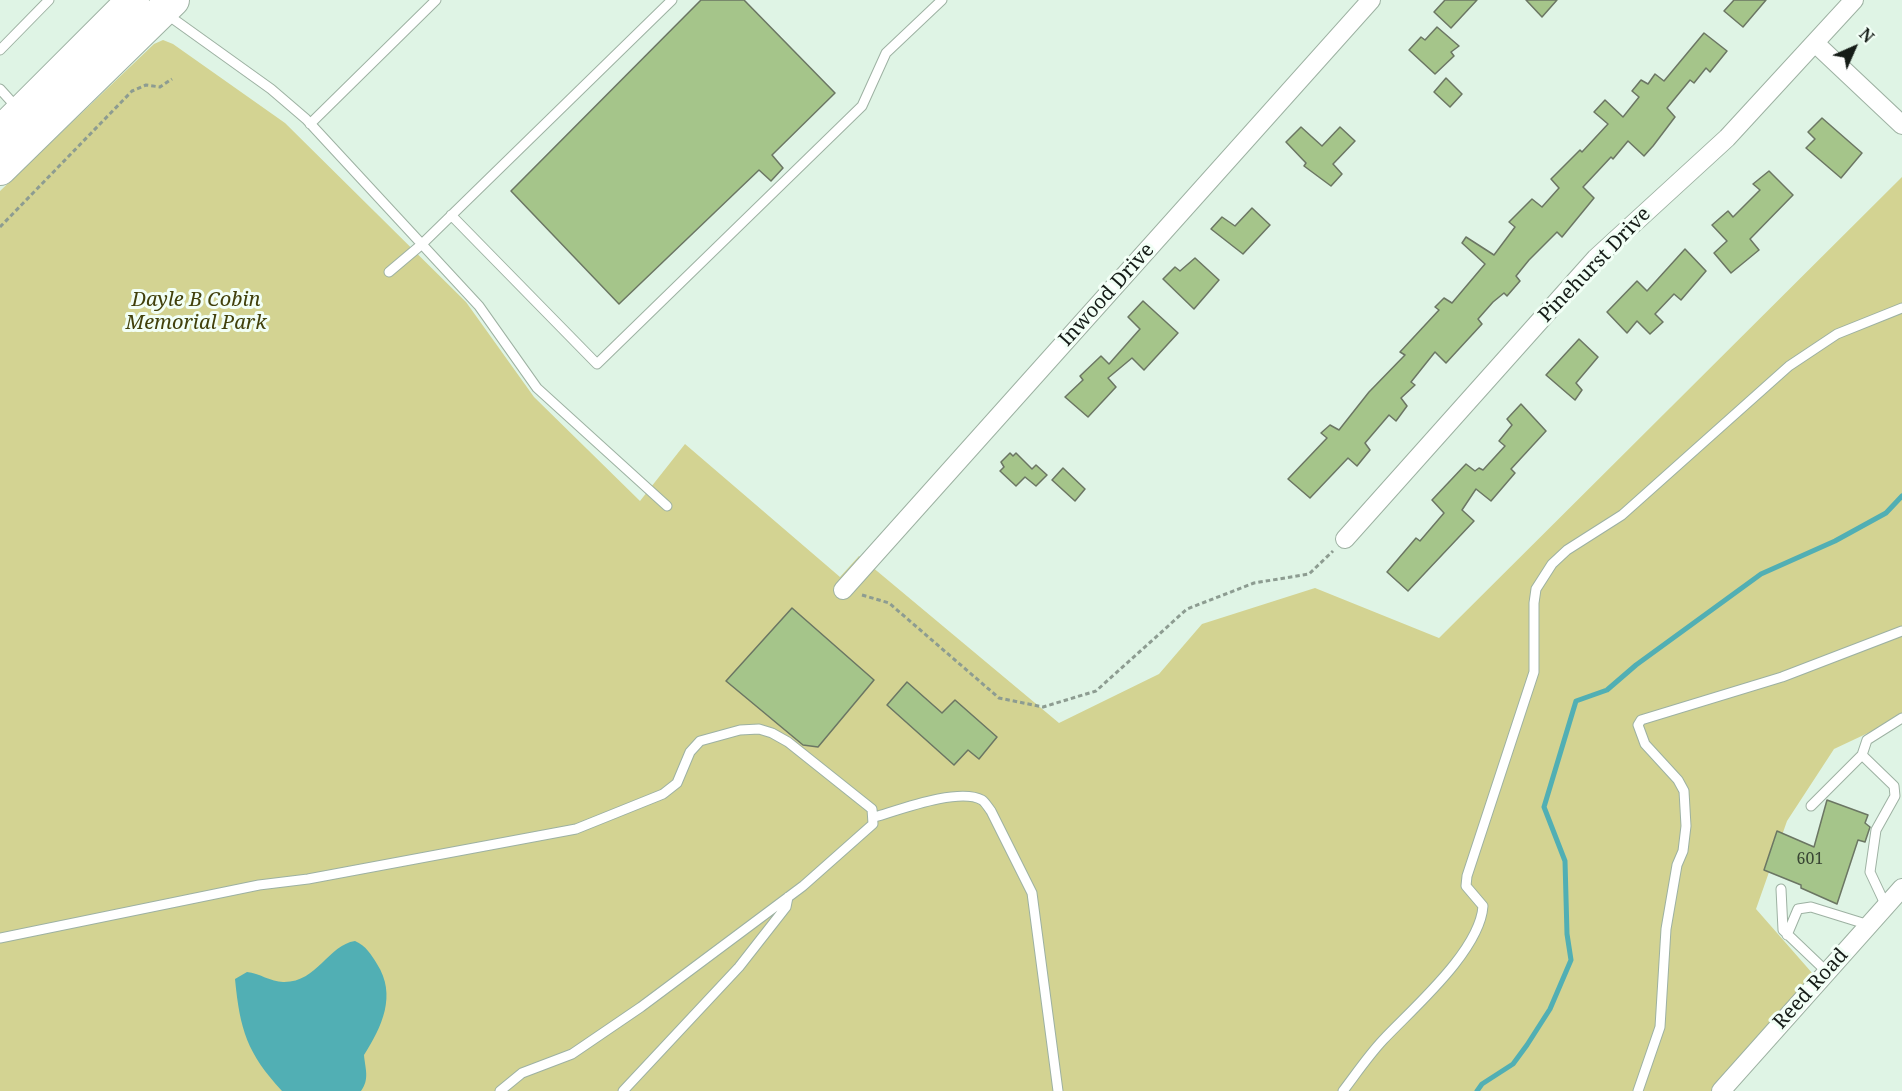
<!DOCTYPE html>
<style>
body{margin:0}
#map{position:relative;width:1902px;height:1091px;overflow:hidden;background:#dff4e5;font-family:"Noto Serif",serif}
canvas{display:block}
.north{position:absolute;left:1824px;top:18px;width:60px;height:60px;-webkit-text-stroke:4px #f2fff6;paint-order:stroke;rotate:45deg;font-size:16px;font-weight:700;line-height:24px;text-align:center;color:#151c17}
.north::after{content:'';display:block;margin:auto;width:21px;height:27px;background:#151c17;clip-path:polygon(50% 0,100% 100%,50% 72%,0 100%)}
</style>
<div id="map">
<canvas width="1902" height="1091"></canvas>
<div class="north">N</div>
</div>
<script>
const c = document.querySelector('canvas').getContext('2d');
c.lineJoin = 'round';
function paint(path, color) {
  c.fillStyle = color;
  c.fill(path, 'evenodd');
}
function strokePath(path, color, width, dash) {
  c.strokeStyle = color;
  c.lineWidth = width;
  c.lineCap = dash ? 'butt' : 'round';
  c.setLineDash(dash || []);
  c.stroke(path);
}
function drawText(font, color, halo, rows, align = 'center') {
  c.font = font + ' "Noto Serif",serif';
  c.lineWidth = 6;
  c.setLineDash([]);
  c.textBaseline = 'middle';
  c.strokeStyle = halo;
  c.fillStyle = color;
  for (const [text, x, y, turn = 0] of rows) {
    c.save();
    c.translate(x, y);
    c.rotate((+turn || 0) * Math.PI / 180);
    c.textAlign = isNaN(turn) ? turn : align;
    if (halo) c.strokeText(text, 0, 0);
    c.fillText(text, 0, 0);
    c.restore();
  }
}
paint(new Path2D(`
 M163 40 173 44 285 123 466 302 534 397 640 501 685 444 840 577 859 556 1059 723 1159 674 1202 624 1315 588 1439 638 1902 177V717L1834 749 1787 821 1756 909 1813 974 1711 1091H0V191L154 44Z`), '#d3d392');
paint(new Path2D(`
 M355 941C366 946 371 954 377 964 397 995 382 1027 364 1055 365 1068 370 1079 361 1091H282C247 1053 240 1030 235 979L247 972C259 973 271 982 283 982 317 983 328 945 355 941Z`), '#51afb4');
strokePath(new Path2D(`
 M1477 1091 1482 1084 1513 1064 1527 1045 1550 1009 1571 960 1567 934 1565 861 1544 807 1576 701 1607 690 1636 665 1761 574 1835 541 1886 513 1902 496`), '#51afb4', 5);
const building = new Path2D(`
 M701 0H744L835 93 772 155 783 168 771 181 759 170 619 304 511 191Z
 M1445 0H1477L1451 28 1434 12Z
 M1526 0H1557L1542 17Z
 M1734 0H1766L1743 27 1724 11Z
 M1437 27 1459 46 1451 52 1454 56 1435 74 1409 50 1421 37 1425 40Z
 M1704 33 1727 51 1710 72 1706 68 1694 83 1690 80 1667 108 1675 117 1653 146 1644 156 1628 141 1613 159 1611 157 1583 187 1594 198 1562 237 1557 232 1529 260 1516 276 1520 281 1507 296 1504 293 1493 302 1478 319 1482 324 1446 363 1435 352 1411 382 1415 385 1401 398 1407 406 1396 421 1389 415 1365 443 1370 450 1357 466 1348 458 1310 498 1288 479 1327 438 1321 433 1330 425 1339 430 1369 392 1405 355 1400 352 1439 310 1435 307 1444 298 1452 303 1485 264 1462 243 1466 237 1494 255 1515 227 1509 222 1532 199 1542 207 1559 188 1551 179 1580 150 1582 152 1608 124 1594 112 1605 100 1623 117 1639 97 1632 91 1641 80 1648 84 1655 74 1664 81Z
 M1446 78 1462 94 1450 107 1434 92Z
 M1822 118 1862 153 1841 178 1806 148 1815 139 1808 132Z
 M1301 127 1322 146 1340 127 1355 141 1333 164 1342 174 1331 186 1304 166 1306 163 1286 142Z
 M1769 171 1793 195 1750 239 1759 250 1731 273 1714 253 1727 241 1712 225 1728 211 1733 217 1760 190 1753 184Z
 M1252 208 1270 225 1243 254 1211 229 1222 217 1235 226Z
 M1685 249 1706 271 1681 300 1674 294 1655 314 1663 322 1650 334 1637 321 1627 333 1607 312 1637 281 1647 291Z
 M1195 258 1219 280 1194 309 1163 279 1175 267 1180 271Z
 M1143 301 1178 333 1144 370 1132 358 1108 378 1116 387 1088 417 1065 397 1083 380 1080 376 1101 356 1109 364 1140 329 1128 317Z
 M1579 339 1598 357 1576 383 1582 390 1575 400 1546 375Z
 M1521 404 1546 431 1511 469 1515 473 1491 501 1476 489 1462 510 1474 521 1408 591 1387 572 1416 538 1420 541 1444 513 1432 500 1466 464 1475 471 1479 468 1483 470 1505 446 1499 441 1512 425 1507 419Z
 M1010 453 1013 456 1016 453 1032 469 1036 465 1047 475 1036 486 1025 477 1016 486 1000 471 1004 467 1001 462Z
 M1063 468 1085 489 1075 501 1052 480Z
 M792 608 874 680 818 747 803 745 726 681Z
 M907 682 942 713 955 700 997 737 979 759 968 750 954 765 887 705Z
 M1827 800 1868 815 1865 823 1870 827 1865 842 1858 840 1837 904 1801 888V885L1764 870 1777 831 1814 847Z`);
paint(building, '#a5c58a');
strokePath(building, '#6b7663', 1.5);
const service = new Path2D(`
 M165 13 271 89 306 119 479 306 537 388 667 506
 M0 50 49 0
 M0 89 19 110
 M310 124 436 0
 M451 215 597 364 862 106 886 53 942 0
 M389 272 421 245 672 0
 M1811 806 1862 755
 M875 817C899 810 959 787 982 800 985 802 988 807 991 811L1032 893 1058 1091
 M1781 889 1783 930 1827 972
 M1886 906 1870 872 1876 830 1895 796 1894 786 1862 755 1867 740 1902 718
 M1787 935 1798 909 1811 907 1869 925
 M0 938 259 885 308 879 576 829 663 794 677 783 690 752 700 741 740 730 759 729 772 733 788 742 872 809 873 824 803 886 641 1007 572 1054 522 1073 500 1091
 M623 1091 739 967 786 907 788 897
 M1343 1091C1356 1074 1368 1056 1383 1040 1412 1009 1480 951 1483 906L1466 886 1467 876 1534 672V603L1536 589 1552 564 1567 550 1622 515 1789 366 1837 334 1902 308
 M1638 1091 1660 1027 1666 929 1677 865 1683 851 1686 826 1684 791 1678 780 1645 744 1638 725 1641 720 1782 677 1902 631`);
const minor = new Path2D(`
 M1815 43 1902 125
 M1345 539 1596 258 1727 138 1854 0
 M843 590 1371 0
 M1721 1091 1902 888`);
const trunk = new Path2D(`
 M0 133 133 0
 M0 169 173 0`);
strokePath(service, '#9db1a2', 11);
strokePath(minor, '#9db1a2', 20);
strokePath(trunk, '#9db1a2', 34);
strokePath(new Path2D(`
 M0 227 132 91 146 85 160 87 172 79
 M862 595 889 603 999 698 1043 707 1096 691 1187 609 1254 583 1309 574 1333 551`), '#8d9c91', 3, [4.5, 3]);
strokePath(service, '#fff', 9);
strokePath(minor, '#fff', 18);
strokePath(trunk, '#fff', 32);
drawText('16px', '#394634', null, [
 ["601",1810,859]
]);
drawText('20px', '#151c17', '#f2fff6', [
 ["Pinehurst Drive",1595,265,-46],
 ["Inwood Drive",1107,295,-48],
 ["Reed Road",1811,989,-48]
]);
drawText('italic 20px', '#41400b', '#f2fff6', [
 ["Dayle B Cobin",196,300],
 ["Memorial Park",196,323]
]);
</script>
